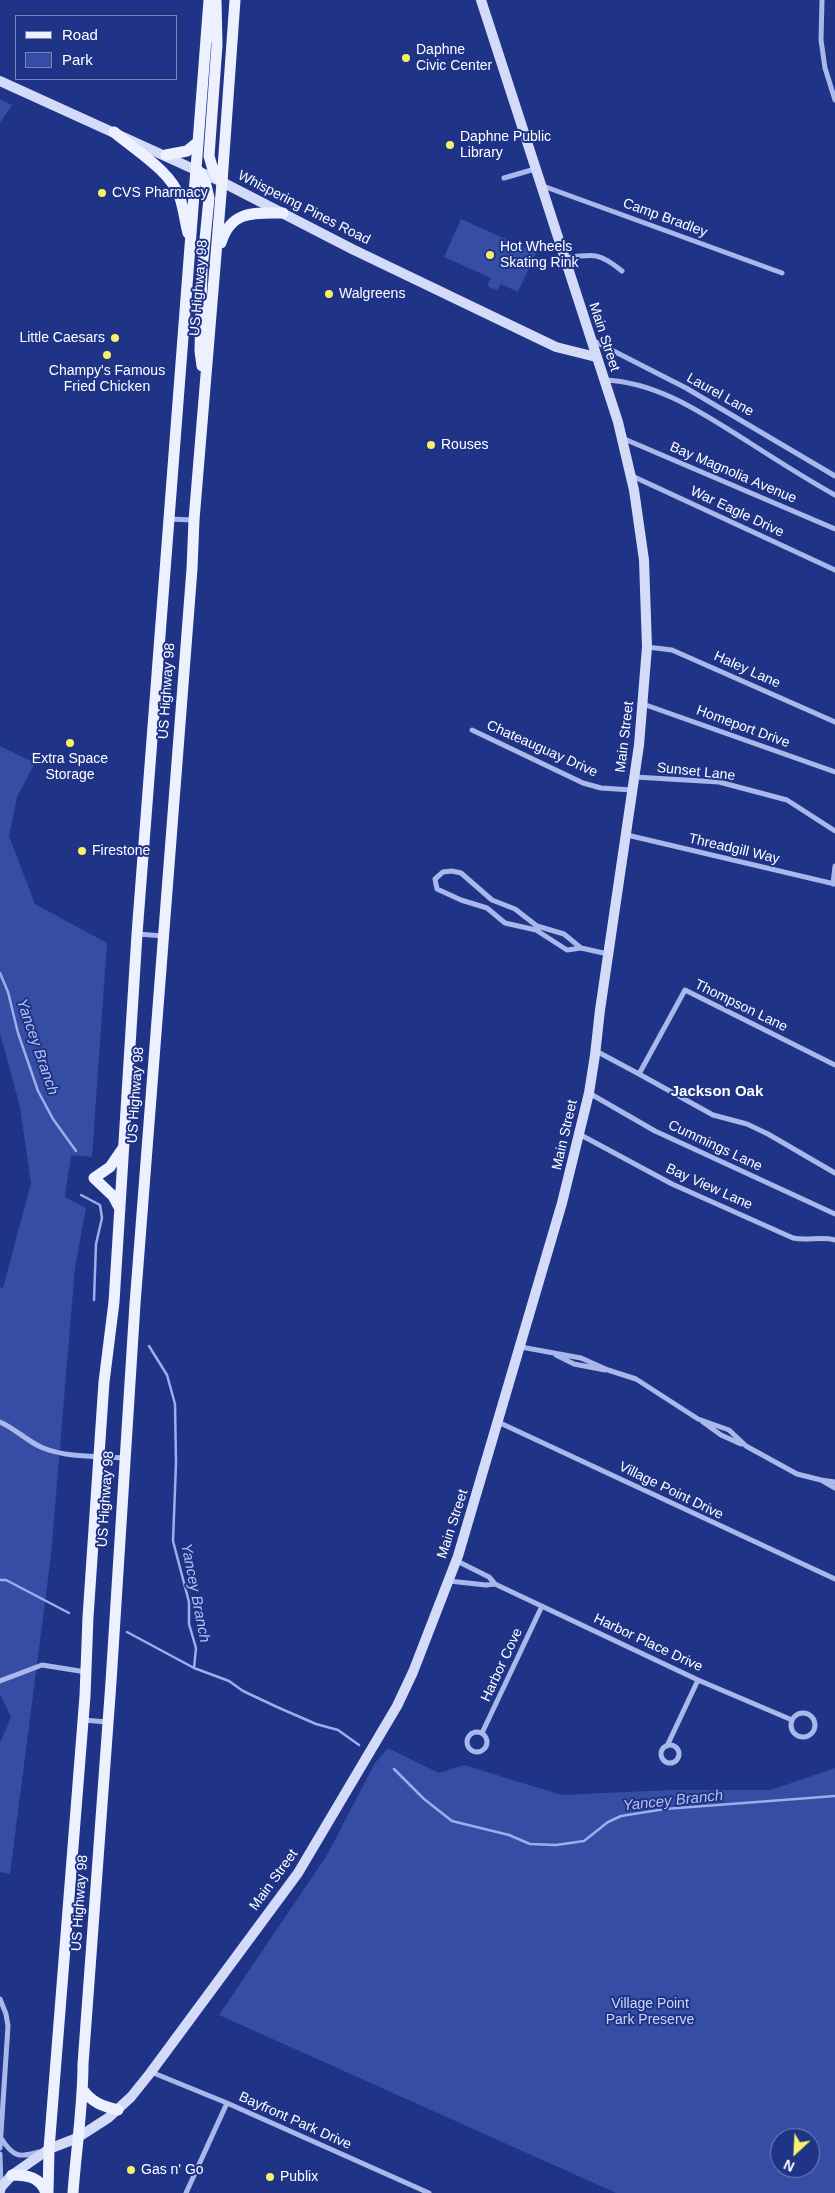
<!DOCTYPE html>
<style>
body{margin:0}
#map{position:relative;width:835px;height:2193px;overflow:hidden;background:#1f3387;font-family:Arial,sans-serif}
canvas{display:block}
.legend{position:absolute;left:15px;top:15px;width:162px;height:65px;box-sizing:border-box;background:#1f3387;border:1px solid #7985b7;margin:0;padding:6px 9px;list-style:none;font-size:15px;color:#fff}
.legend li{display:flex;align-items:center;gap:10px;height:25px}
.legend b{width:25px;border:1px solid #7985b7}
.north{position:absolute;left:770px;top:2128px;width:50px;height:50px;box-sizing:border-box;background:#1f3387;border:1px solid #7985b7;border-radius:50%;rotate:205deg;font-size:14px;font-weight:700;line-height:20px;text-align:center;color:#fff}
.north::after{content:'';display:block;margin:auto;width:18px;height:22px;background:#f8f269;clip-path:polygon(50% 0,100% 100%,50% 72%,0 100%)}
</style>
<div id="map">
<canvas width="835" height="2193"></canvas>
<ul class="legend">
<li><b style="height:6px;background:#edf0fe"></b>Road</li>
<li><b style="height:14px;background:#364da6"></b>Park</li>
</ul>
<div class="north">N</div>
</div>
<script>
const c = document.querySelector('canvas').getContext('2d');
c.lineJoin = 'round';
function paint(path, color) {
  c.fillStyle = color;
  c.fill(path, 'evenodd');
}
function strokePath(path, color, width, dash) {
  c.strokeStyle = color;
  c.lineWidth = width;
  c.lineCap = dash ? 'butt' : 'round';
  c.setLineDash(dash || []);
  c.stroke(path);
}
function drawText(font, color, halo, rows, align = 'center') {
  c.font = font + ' Arial,sans-serif';
  c.lineWidth = 4;
  c.setLineDash([]);
  c.textBaseline = 'middle';
  c.strokeStyle = halo;
  c.fillStyle = color;
  for (const [text, x, y, turn = 0] of rows) {
    c.save();
    c.translate(x, y);
    c.rotate((+turn || 0) * Math.PI / 180);
    c.textAlign = isNaN(turn) ? turn : align;
    if (halo) c.strokeText(text, 0, 0);
    c.fillText(text, 0, 0);
    c.restore();
  }
}
paint(new Path2D(`
 M0 99 12 105 0 123Z
 M461 219 536 253 518 292 501 284 497 290 487 286 491 278 444 257Z
 M0 746 35 763 17 797 9 836 35 904 107 943 92 1157 71 1155 65 1197 86 1208 75 1268 51 1555 10 1874 0 1872V1743L11 1717 0 1694V1287L3 1288 31 1183 20 1107 0 1033Z
 M388 1748 439 1773 464 1765 562 1795 670 1790H771L835 1768V2193H616L219 2015 327 1855 375 1763ZM780 2138H810V2168H780Z`), '#364da6');
strokePath(new Path2D(`
 M0 973 8 992 18 1033 38 1091 53 1119 76 1151
 M81 1195 100 1205 102 1218 96 1244 94 1300
 M149 1346 167 1375 175 1404 176 1463 173 1541 189 1602V1624L196 1648 194 1668 229 1681 243 1691 277 1707 316 1724 338 1730 359 1745
 M0 1580H6L69 1613
 M127 1632 194 1668
 M394 1769 424 1799 452 1821 509 1835 530 1844 556 1845 584 1841 608 1822 621 1816 665 1809 835 1796`), '#9daeec', 2.5);
strokePath(new Path2D(`
 M822 0 821 40 825 68 835 100
 M504 178 535 169
 M543 186 782 273
 M565 258C593 254 599 252 622 271
 M592 340 686 388 835 476
 M604 380C659 382 705 415 750 443 778 461 806 479 835 495
 M622 438 835 529
 M630 475 835 570
 M169 519 193 520
 M647 647 672 650 835 722
 M643 704 835 772
 M472 730 583 783 601 788 632 790
 M635 777 719 782 787 800 835 831
 M627 835 835 884
 M833 884 835 866
 M138 934 163 936
 M581 948 564 934 537 926 515 909 492 900 461 873 452 871 443 872 435 879 437 889 461 900 487 908 505 923 536 930 567 950 581 948 608 954
 M596 1051 639 1074 685 990 835 1065
 M639 1074 713 1115 747 1124 768 1134 835 1173
 M589 1093 655 1131 835 1214
 M579 1134 672 1184 793 1238C808 1241 821 1236 835 1240
 M521 1347 581 1358 608 1370 636 1379 698 1419 729 1430 746 1446 797 1474 821 1480
 M556 1355 574 1364 605 1370
 M0 1422C16 1429 28 1442 43 1448 69 1458 97 1456 124 1458
 M498 1422C611 1474 723 1527 835 1579
 M703 1422 721 1435 741 1444
 M835 1482 821 1480 835 1488
 M457 1561 489 1577 495 1584 698 1680 792 1720
 M449 1581 486 1585 495 1584
 M0 1681 42 1665 86 1672
 M791 1725a12 12 0 1 1 24 0a12 12 0 1 1-24 0Z
 M83 1720 107 1722
 M467 1742a10 10 0 1 1 20 0a10 10 0 1 1-20 0Z
 M482 1733 542 1606
 M661 1754a9 9 0 1 1 18 0a9 9 0 1 1-18 0Z
 M667 1746 698 1680
 M0 1999 6 2014 8 2026 0 2148
 M151 2072 227 2103 429 2193
 M1 2138C13 2157 19 2158 39 2152
 M0 2154 1 2187
 M186 2193 227 2103`), '#a9b7ea', 5);
strokePath(new Path2D(`
 M0 81 222 182 352 249 556 347 596 357
 M0 2191 1 2187 12 2175 49 2149 77 2138 108 2118 131 2097 151 2072 298 1873 397 1706 413 1672 458 1556 562 1203 589 1093 595 1055 600 1010 639 745 647 647 644 560 634 490 618 422 481 0`), '#d4dbf8', 10);
strokePath(new Path2D(`
 M216 0 217 45 209 156 214 173 222 182
 M114 132C135 150 171 171 180 198 184 210 185 222 188 233
 M166 155 187 151 198 142
 M197 169 205 181 209 198 202 270 200 351 202 366
 M221 243C231 210 254 213 283 213
 M120 1209 113 1196 94 1178 110 1167 123 1148
 M83 2090C93 2103 102 2106 118 2110
 M12 2175C28 2175 40 2177 46 2193
 M48 2193 49 2149 85 1696 88 1617 104 1382 114 1302 137 934 209 0
 M73 2193C76 2150 83 2107 83 2064L111 1682 135 1304 192 569 194 520 222 182 235 0`), '#edf0fe', 11);
for (const [x, y, r, color] of [
 [406,58,5,"#f8f269"],
 [450,145,5,"#f8f269"],
 [102,193,5,"#f8f269"],
 [490,255,5,"#f8f269"],
 [329,294,5,"#f8f269"],
 [115,338,5,"#f8f269"],
 [107,355,5,"#f8f269"],
 [431,445,5,"#f8f269"],
 [70,743,5,"#f8f269"],
 [82,851,5,"#f8f269"],
 [131,2170,5,"#f8f269"],
 [270,2177,5,"#f8f269"]
]) {
  const dot = new Path2D();
  dot.arc(x, y, r, 0, 2 * Math.PI);
  c.fillStyle = color;
  c.fill(dot);
  strokePath(dot, '#1f3387', 2);
}
drawText('14px', '#fff', '#1f3387', [
 ["Daphne",416,50],
 ["Civic Center",416,66],
 ["Daphne Public",460,137],
 ["Library",460,153],
 ["CVS Pharmacy",112,193],
 ["Hot Wheels",500,247],
 ["Skating Rink",500,263],
 ["Walgreens",339,294],
 ["Little Caesars",105,338,"right"],
 ["Champy's Famous",107,371,"center"],
 ["Fried Chicken",107,387,"center"],
 ["Rouses",441,445],
 ["Extra Space",70,759,"center"],
 ["Storage",70,775,"center"],
 ["Firestone",92,851],
 ["Gas n' Go",141,2170],
 ["Publix",280,2177]
], 'left');
drawText('14px', '#fff', '#1f3387', [
 ["Whispering Pines Road",304,208,27],
 ["Camp Bradley",665,218,20],
 ["US Highway 98",199,288,-85],
 ["Main Street",604,337,72],
 ["Laurel Lane",720,395,29],
 ["Bay Magnolia Avenue",733,473,23],
 ["War Eagle Drive",737,512,25],
 ["Haley Lane",747,670,24],
 ["US Highway 98",167,691,-86],
 ["Homeport Drive",743,727,20],
 ["Main Street",625,737,-83],
 ["Chateauguay Drive",542,749,24],
 ["Sunset Lane",696,772,6],
 ["Threadgill Way",734,849,13],
 ["Thompson Lane",741,1006,26],
 ["US Highway 98",136,1095,-86],
 ["Main Street",565,1135,-77],
 ["Cummings Lane",715,1146,25],
 ["Bay View Lane",709,1187,24],
 ["Village Point Drive",671,1491,26],
 ["US Highway 98",106,1499,-86],
 ["Main Street",453,1524,-72],
 ["Harbor Place Drive",648,1643,25],
 ["Harbor Cove",502,1665,-65],
 ["Main Street",274,1880,-54],
 ["US Highway 98",80,1903,-86],
 ["Bayfront Park Drive",295,2121,24]
]);
drawText('14px', '#ced6f8', '#1f3387', [
 ["Village Point",650,2004],
 ["Park Preserve",650,2020]
]);
drawText('italic 15px', '#b5c2f2', '#1f3387', [
 ["Yancey Branch",37,1047,71],
 ["Yancey Branch",195,1593,79],
 ["Yancey Branch",673,1801,-6]
]);
drawText('bold 15px', '#fff', '#1f3387', [
 ["Jackson Oak",717,1092]
]);
</script>
